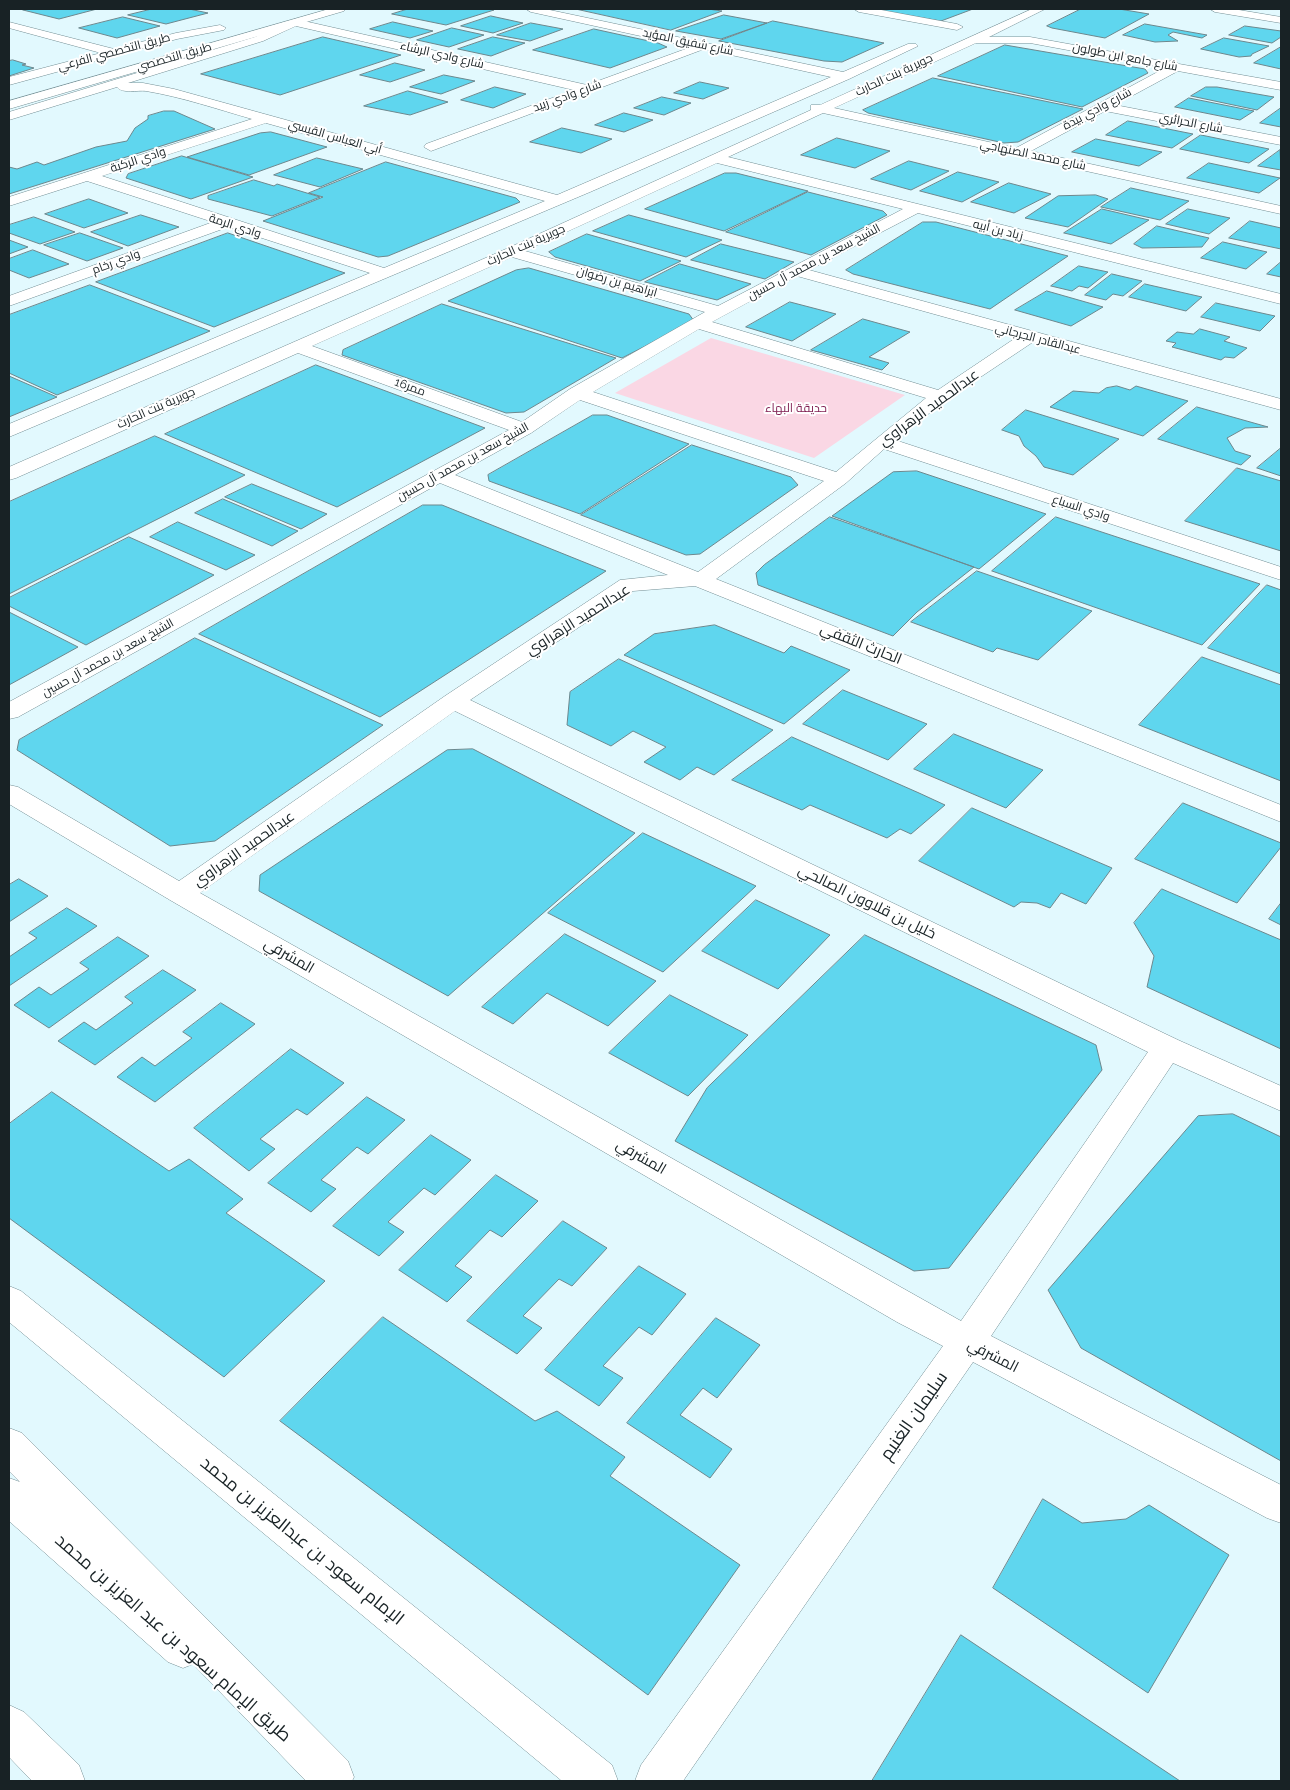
<!DOCTYPE html>
<meta charset="utf-8">
<style>
body{margin:0}
#map{position:relative;width:1290px;height:1790px;overflow:hidden;background:#e2f9fe;font-family:Raleway,sans-serif}
canvas{display:block}
.frame{position:absolute;inset:0;border:10px solid #182225;pointer-events:none}
</style>
<div id="map">
<canvas width="1290" height="1790"></canvas>
<div class="frame"></div>
</div>
<script>
const c = document.querySelector('canvas').getContext('2d');
c.lineJoin = 'round';
function paint(path, color) {
  c.fillStyle = color;
  c.fill(path, 'evenodd');
}
function strokePath(path, color, width, dash) {
  c.strokeStyle = color;
  c.lineWidth = width;
  c.lineCap = dash ? 'butt' : 'round';
  c.setLineDash(dash || []);
  c.stroke(path);
}
function drawText(font, color, halo, rows, align = 'center') {
  c.font = font + ' Raleway,Cairo,sans-serif';
  c.lineWidth = 4;
  c.setLineDash([]);
  c.textBaseline = 'middle';
  c.strokeStyle = halo;
  c.fillStyle = color;
  for (const [text, x, y, turn = 0] of rows) {
    c.save();
    c.translate(x, y);
    c.rotate((+turn || 0) * Math.PI / 180);
    c.textAlign = isNaN(turn) ? turn : align;
    if (halo) c.strokeText(text, 0, 0);
    c.fillText(text, 0, 0);
    c.restore();
  }
}
paint(new Path2D(`
 M711 338 905 395 814 458 615 393Z`), '#fad7e4');
const building = new Path2D(`
 M26 9H97L59 19 23 10Z
 M152 9H189L208 13 166 24 128 15Z
 M408 9H488L494 10 446 25 392 14Z
 M576 9H708L722 11 671 30Z
 M872 9H973L941 21Z
 M1081 9H1119L1149 14 1105 38 1052 28 1047 26Z
 M724 15 767 23 721 39 676 31Z
 M491 16 523 23 493 33 461 26Z
 M123 17 160 26 117 38 79 28Z
 M773 21 884 43 842 62 824 61 719 41Z
 M393 22 433 31 410 38 370 29Z
 M531 23 563 29 530 41 497 35Z
 M1145 24 1207 35 1202 38 1173 32 1168 35 1178 41 1155 42 1123 35Z
 M1245 26 1281 31V37L1272 43 1229 35Z
 M452 28 484 35 449 47 417 40Z
 M594 29 658 43 667 47 610 68 533 50Z
 M323 37 401 55 280 95 201 74Z
 M493 37 525 43 491 56 458 49Z
 M1224 38 1269 46 1252 54 1251 56 1239 57 1201 49Z
 M1005 45 1145 69 1148 73 1082 107 938 76Z
 M1281 47V69L1254 63Z
 M13 60 26 64 22 65 34 68 9 76V61Z
 M395 63 425 70 390 82 360 75Z
 M444 75 475 81 441 94 410 87Z
 M933 78 1083 109 1018 142 1004 143 868 113 863 110Z
 M700 82 729 88 703 99 674 93Z
 M495 87 526 94 493 108 461 100Z
 M1206 87H1217L1274 97 1257 110 1191 96Z
 M408 91 448 102 410 115 364 106Z
 M662 97 691 103 664 115 634 108Z
 M1189 98 1254 111 1240 120 1175 107Z
 M1281 108V127L1260 123Z
 M164 111H174L215 129 9 194V167L17 169 37 162 44 165 96 147 127 141 135 128 148 119V116Z
 M624 113 653 120 624 132 595 125Z
 M1128 121 1193 134 1172 148 1106 135Z
 M562 128 612 139 581 153 530 142Z
 M271 132 327 147 249 175 187 157 260 133Z
 M1201 135 1269 149 1249 163 1180 149Z
 M837 138 890 151 855 168 801 155Z
 M1096 139 1162 152 1139 166 1072 152Z
 M1280 150 1281 170 1258 166Z
 M182 156 253 177 191 199 126 178 128 174Z
 M317 158 363 169 320 187 274 175Z
 M909 161 949 171 911 190 871 179Z
 M386 162 516 198 520 202 388 256 378 257 263 221 323 197 309 193Z
 M1209 163 1280 178 1259 193 1187 178Z
 M958 172 999 182 962 202 920 191Z
 M725 173H736L808 191 724 231 645 209Z
 M254 180 274 186 277 184 320 197 272 216 208 199V196Z
 M1009 183 1051 194 1014 213 971 202Z
 M1131 188 1189 201 1160 220 1101 207Z
 M808 192 883 211 887 215 811 255 726 232Z
 M1096 195 1108 199 1068 227 1025 218 1058 196Z
 M89 199 128 213 84 228 45 214Z
 M1102 209 1149 220 1111 244 1064 233Z
 M1188 209 1230 218 1209 234 1166 224Z
 M141 215 179 227 128 246 91 232Z
 M629 215 722 240 686 257 593 231Z
 M34 217 75 232 40 244 9 233V225Z
 M1250 221 1281 228V249L1229 238Z
 M923 222H936L1068 256 990 309 853 274 846 270Z
 M1157 226 1209 238 1202 247 1142 248 1134 244Z
 M80 233 123 248 87 261 44 245Z
 M228 233 345 273 214 327 96 282Z
 M587 234 681 261 640 281 555 257 549 252Z
 M9 240 28 247 9 254Z
 M1223 242 1267 252 1246 269 1201 258Z
 M721 244 794 262 765 279 691 260Z
 M33 250 69 264 29 278 9 270V259Z
 M1281 262V277L1267 274Z
 M680 264 751 284 717 300 645 282Z
 M1079 266 1108 272 1088 288 1079 286 1072 291 1051 286Z
 M529 268 689 314 694 321 622 358 448 301 516 270Z
 M1112 274 1142 281 1123 296 1113 294 1106 300 1085 295Z
 M1145 284 1202 297 1186 311 1129 297Z
 M90 285 210 331 57 395 9 373V315Z
 M1047 291 1103 307 1071 326 1015 310Z
 M790 302 836 314 792 341 746 327Z
 M1216 303 1275 316 1260 331 1201 317Z
 M442 304 616 358 524 412 506 413 342 355 343 350Z
 M863 319 910 332 869 357 889 363 882 370 811 350Z
 M1200 329 1230 337 1224 341 1247 348 1234 358 1225 357 1221 360 1172 347 1176 343 1166 341 1177 332 1193 334Z
 M316 365 485 428 337 507 165 434Z
 M9 376 57 397 9 417Z
 M1117 386 1130 390 1136 386 1188 401 1143 436 1050 407 1073 391 1099 393 1106 388Z
 M1197 407 1268 427 1245 428 1227 438 1235 451 1251 456 1241 465 1158 439Z
 M1026 410 1119 439 1073 475 1044 467 1036 456 1024 446 1019 436 1002 430Z
 M593 415H607L689 444 580 514 489 481 488 475Z
 M155 436 245 475 9 594V502Z
 M692 445 791 477 798 485 700 554 686 555 581 515Z
 M1281 448V476L1257 468Z
 M1237 468 1281 481V551L1185 521Z
 M917 471 1046 514 979 569 832 516 893 472Z
 M252 484 327 514 301 529 225 497Z
 M223 499 298 531 272 546 195 513Z
 M423 505H442L606 571 380 717 199 634Z
 M830 517 974 567 917 612 893 636 758 585 756 573 764 565Z
 M1056 517 1260 584 1202 645 992 571Z
 M178 522 255 555 226 570 150 537Z
 M129 537 214 575 86 645 9 606V598Z
 M977 571 1092 611 1038 660 997 648 993 652 911 622Z
 M1267 585 1281 590V674L1208 648Z
 M9 612 78 647 9 685Z
 M715 625 784 653 791 646 850 670 784 724 624 655 654 634Z
 M195 638 383 725 215 841 170 846 17 750 19 740Z
 M1202 657 1281 685V781L1139 725Z
 M619 659 773 730 714 775 697 767 680 780 644 762 666 747 633 731 611 746 567 725 570 692Z
 M843 690 927 724 888 760 803 724Z
 M954 734 1043 770 1006 808 914 769Z
 M792 737 919 793 945 805 911 834 900 829 887 838 810 805 802 810 732 780Z
 M473 749 635 833 448 996 259 891 260 875 447 750Z
 M1183 803 1281 843V847L1237 903 1135 859Z
 M972 808 1112 868 1086 904 1061 893 1050 908 1037 903 1021 902 1014 907 919 861Z
 M643 833 756 886 663 972 548 913Z
 M19 879 48 896 9 922V885Z
 M1162 889 1281 940V1049L1147 987 1154 956 1134 923Z
 M756 900 830 935 778 989 702 951Z
 M1281 903V925L1269 919Z
 M67 908 97 926 9 986V957L37 938 29 933Z
 M565 934 656 981 608 1026 547 993 513 1024 482 1007Z
 M865 935 1096 1045 1102 1070 949 1268 914 1271 675 1141 707 1088Z
 M118 937 149 956 49 1028 14 1005 39 987 51 995 89 969 80 963Z
 M163 970 196 990 95 1065 58 1041 84 1022 96 1030 133 1003 125 997Z
 M670 995 748 1035 688 1096 609 1053Z
 M221 1003 255 1024 155 1102 117 1077 142 1057 155 1066 192 1038 183 1032Z
 M291 1049 344 1083 307 1115 297 1109 260 1139 275 1149 249 1171 194 1128Z
 M52 1092 169 1171 189 1159 243 1199 226 1213 325 1281 224 1377 9 1218V1124Z
 M367 1097 405 1120 368 1154 357 1147 321 1180 336 1189 311 1212 268 1183Z
 M1233 1114 1281 1137V1461L1081 1348 1048 1290 1198 1116Z
 M431 1135 471 1160 435 1195 424 1188 388 1222 404 1232 379 1256 333 1226Z
 M496 1175 538 1201 502 1237 490 1230 455 1266 472 1277 447 1302 399 1270Z
 M563 1221 607 1248 572 1286 559 1279 523 1316 542 1328 517 1354 467 1321Z
 M639 1266 686 1294 652 1335 639 1327 603 1366 623 1378 599 1406 545 1370Z
 M383 1317 535 1421 557 1411 625 1457 610 1476 740 1565 648 1695 280 1421Z
 M716 1318 760 1345 717 1398 703 1388 680 1415 732 1449 710 1478 627 1423Z
 M1043 1499 1082 1523 1126 1519 1149 1505 1229 1555 1148 1693 993 1588Z
 M961 1635 1180 1781H872Z`);
paint(building, '#5fd6ee');
strokePath(building, '#6c878d', 1);
const minor = new Path2D(`
 M526 9H545L843 72 908 44H916L918 46 849 79 590 192 9 437V424L370 273 228 227 9 306V296L213 222 87 181 9 206V197L252 119C217 109 182 97 146 91 138 90 122 94 117 87L9 120V112L255 37 295 19 587 85 691 47 531 12ZM296 26 574 90 426 144 424 147 431 151 704 49 831 77 557 195 174 89 143 83H128L263 41ZM266 123 545 201 384 268 102 176Z
 M854 9H876L957 24 963 27 957 30 859 12Z
 M1032 9H1045L989 37H1030L1168 62 1172 60 1179 64 1281 82V90L1178 71 1115 105 1281 137V145L1105 111 1031 151 1281 206V214L823 113 728 157 1281 294V304L918 213 809 270 1281 399V410L1033 342 946 400 895 440 1281 567V580L884 449 846 483 716 579 1281 805V822L695 586 633 591 470 700 1178 1040 1281 1086V1111L1173 1063 991 1336 1281 1485V1523L1267 1518 973 1362 683 1781H635L641 1765 943 1346 897 1322 170 900 9 804V785L18 787 179 881 445 696 620 580 668 575 440 483 18 717 9 719V702L509 430 298 353 16 478 9 480V467L506 249 811 110V105H820ZM976 43H1030L1165 68 1016 148 834 108ZM717 163 903 209 718 306 525 251ZM512 257 705 312 570 389 522 422 312 346ZM797 276 1017 337 938 390 712 322ZM699 329 926 398 836 472 593 392ZM580 400 824 481 698 572 455 475 531 433ZM455 711 1148 1052 961 1321 200 893Z
 M1210 9H1233L1281 17V23L1215 12Z
 M9 22 114 49 176 33 220 25 226 28 224 30 177 39 9 85V77L101 53 9 28Z`);
const major = new Path2D(`
 M329 9H345L344 11 9 109V101Z
 M9 1286 21 1291 612 1765 618 1781H562L9 1322Z
 M9 1428 22 1433 348 1761 354 1777 352 1781H306L193 1664 183 1668 168 1662 9 1521V1478L20 1482 9 1471Z
 M9 1705 24 1712 79 1765 85 1781H32L9 1757Z`);
strokePath(minor, '#738e94', 1);
strokePath(major, '#738e94', 1);
paint(minor, '#fff');
paint(major, '#fff');
drawText('12px', '#182225', '#fff', [
 ["شارع شفيق المؤيد",688,42,12],
 ["طريق التخصصي الفرعي",114,52,-15],
 ["شارع وادي الرشاء",442,55,13],
 ["طريق التخصصي",174,57,-16],
 ["شارع جامع ابن طولون",1125,57,11],
 ["جويرية بنت الحارث",894,75,-25],
 ["شارع وادي زبيد",567,96,-20],
 ["شارع وادي بيدة",1097,109,-28],
 ["شارع الحرائري",1191,123,11],
 ["أبي العباس القيسي",335,137,16],
 ["شارع محمد الصنهاجي",1033,155,12],
 ["وادي الركبة",138,160,-18],
 ["وادي الرمة",235,226,18],
 ["زياد بن أبيه",998,230,14],
 ["جويرية بنت الحارث",526,245,-24],
 ["وادي رخام",116,262,-20],
 ["الشيخ سعد بن محمد آل حسين",814,262,-28],
 ["ابراهيم بن رضوان",617,282,16],
 ["عبدالقادر الجرجاني",1038,339,15],
 ["ممر16",410,387,20],
 ["جويرية بنت الحارث",156,408,-24],
 ["الشيخ سعد بن محمد آل حسين",463,462,-29],
 ["وادي السباع",1081,508,18],
 ["الشيخ سعد بن محمد آل حسين",108,658,-29]
]);
drawText('12px', '#7e1c50', '#fff', [
 ["حديقة البهاء",796,408]
]);
drawText('15px', '#182225', '#fff', [
 ["عبدالحميد الزهراوي",929,408,-36],
 ["عبدالحميد الزهراوي",578,620,-32],
 ["الحارث الثقفي",861,644,22],
 ["عبدالحميد الزهراوي",244,849,-35],
 ["خليل بن قلاوون الصالحي",867,902,26],
 ["المشرفي",289,956,30],
 ["المشرفي",641,1157,30],
 ["المشرفي",993,1356,27]
]);
drawText('18px', '#182225', '#fff', [
 ["سليمان الغنيم",914,1416,-55],
 ["الإمام سعود بن عبدالعزيز بن محمد",302,1541,39],
 ["طريق الإمام سعود بن عبد العزيز بن محمد",173,1638,41]
]);
</script>
